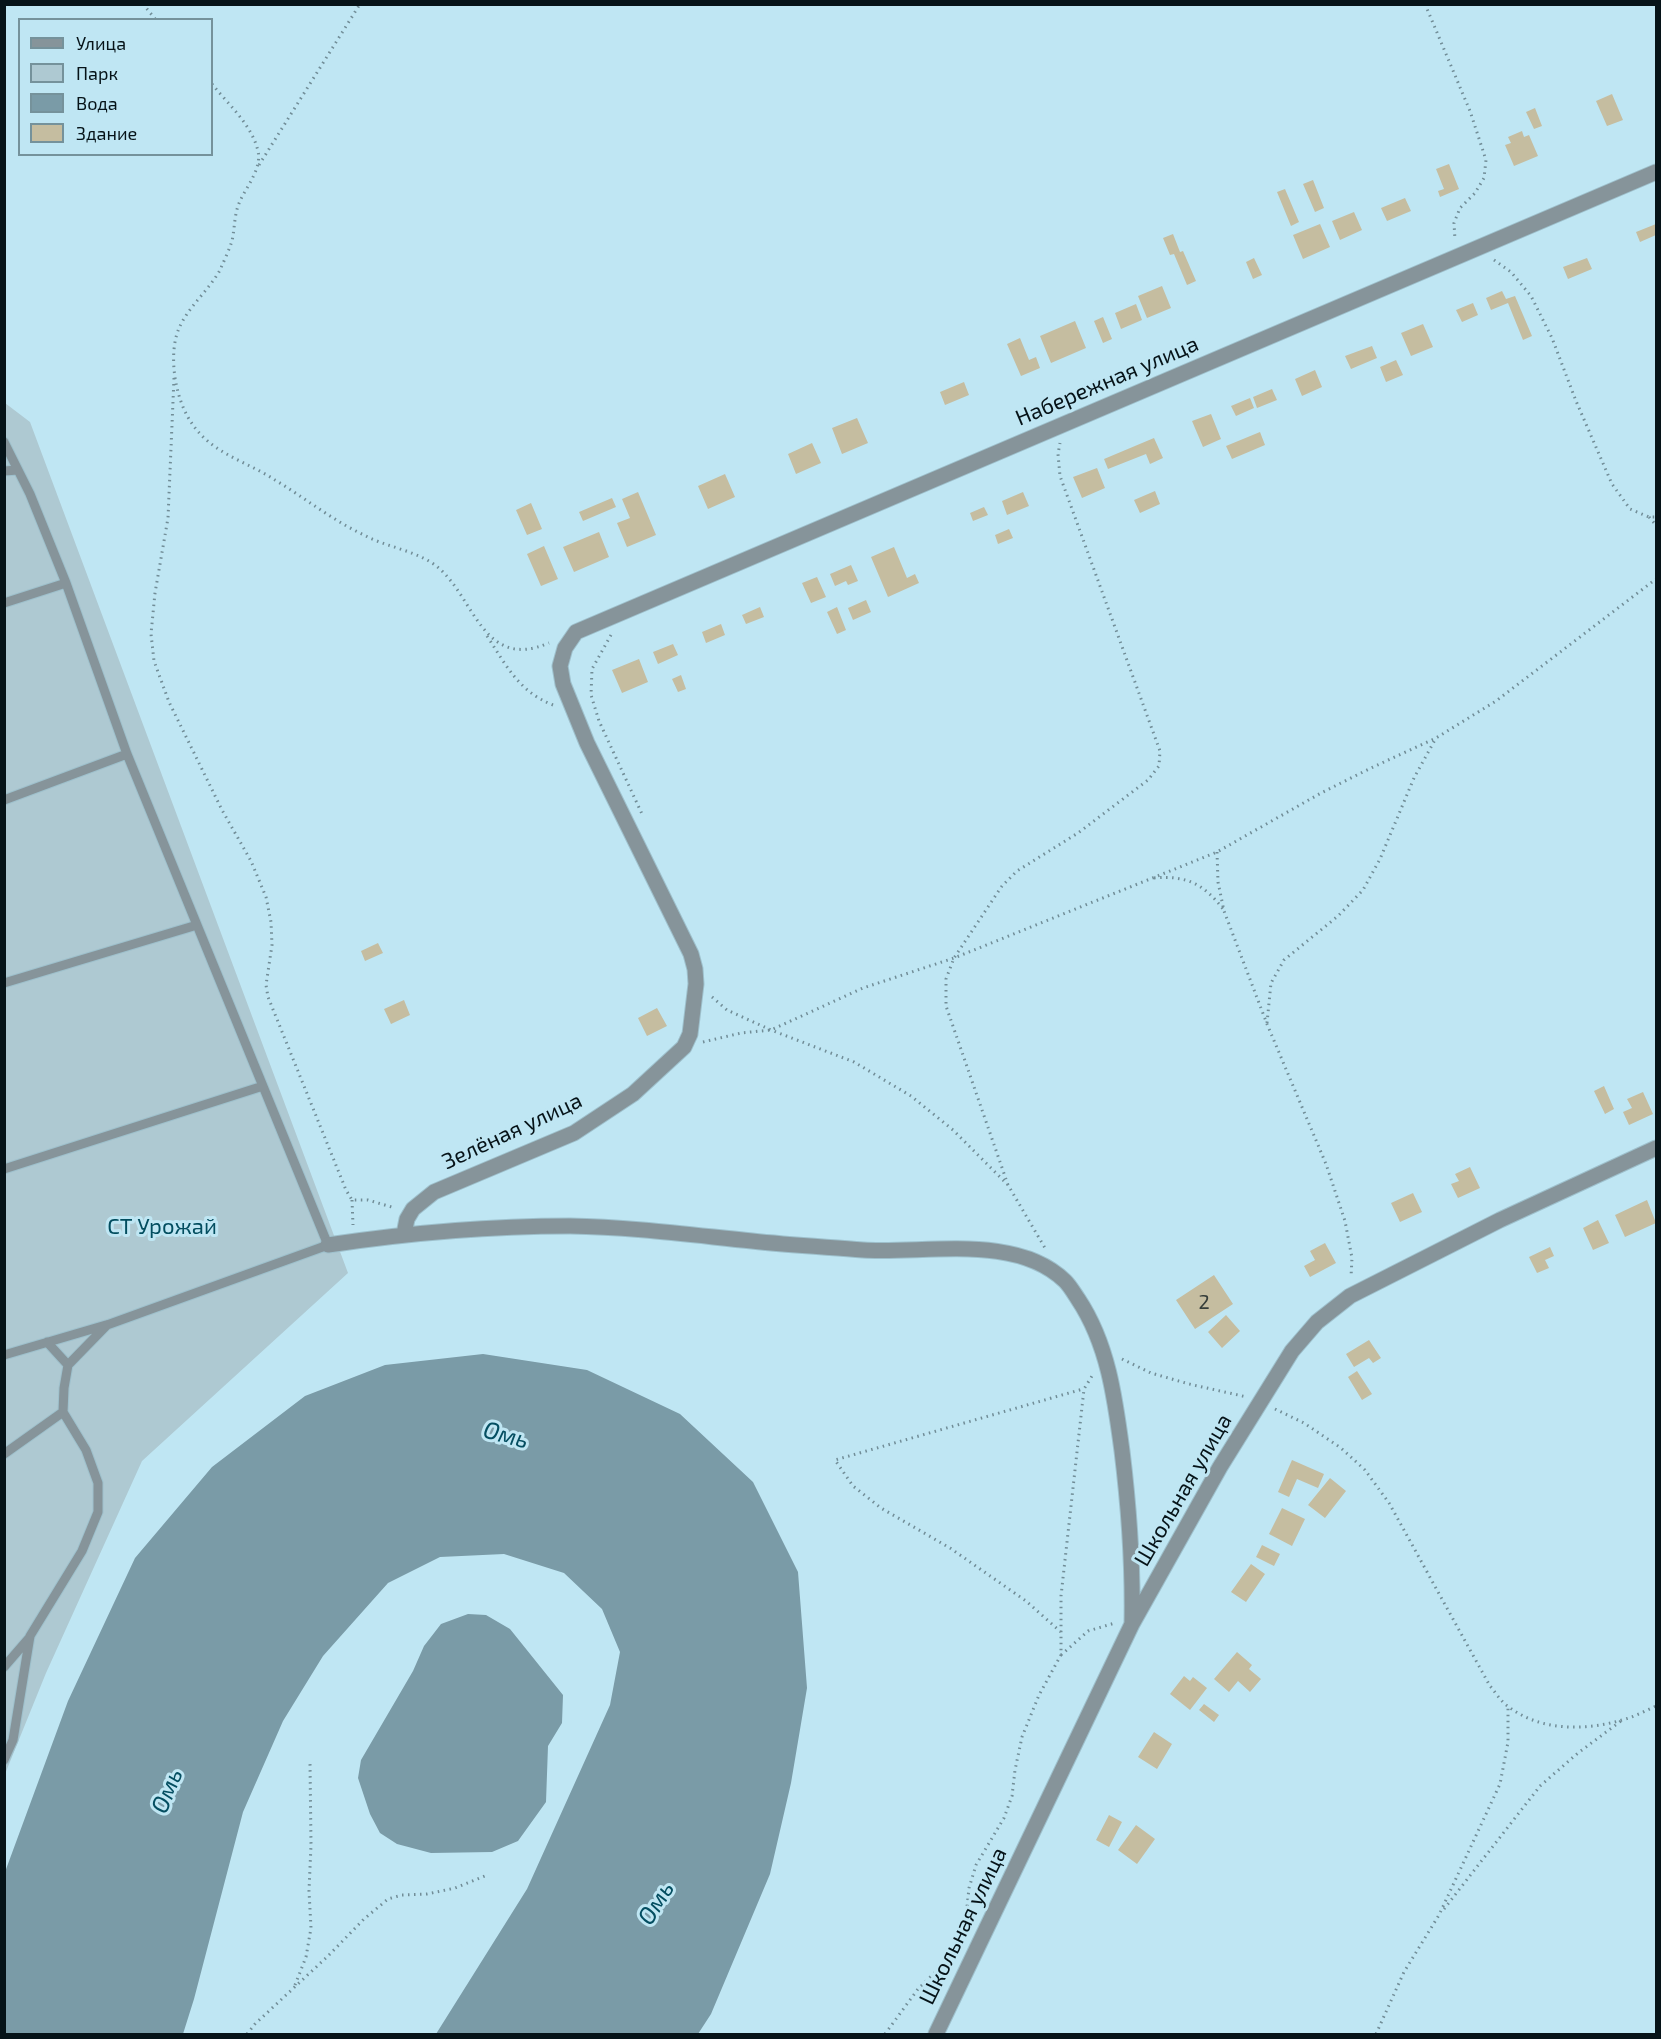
<!DOCTYPE html>
<meta charset="utf-8">
<style>
body{margin:0}
#map{position:relative;width:1661px;height:2039px;overflow:hidden;background:#bfe6f3;font-family:"Exo 2",sans-serif}
canvas{display:block}
.frame{position:absolute;inset:0;border:6px solid #061318;pointer-events:none}
.legend{position:absolute;left:18px;top:18px;width:195px;height:138px;box-sizing:border-box;background:#bfe6f3;border:2px solid #75929b;margin:0;padding:8px 10px;list-style:none;font-size:18px;color:#061318}
.legend li{display:flex;align-items:center;gap:12px;height:30px}
.legend b{width:30px;border:2px solid #75929b}
</style>
<div id="map">
<canvas width="1661" height="2039"></canvas>
<div class="frame"></div>
<ul class="legend">
<li><b style="height:8px;background:#86949a"></b>Улица</li>
<li><b style="height:16px;background:#aec9d2"></b>Парк</li>
<li><b style="height:16px;background:#7a9ba7"></b>Вода</li>
<li><b style="height:16px;background:#c5bda0"></b>Здание</li>
</ul>
</div>
<script>
const c = document.querySelector('canvas').getContext('2d');
c.lineJoin = 'round';
function paint(path, color) {
  c.fillStyle = color;
  c.fill(path, 'evenodd');
}
function strokePath(path, color, width, dash) {
  c.strokeStyle = color;
  c.lineWidth = width;
  c.lineCap = dash ? 'butt' : 'round';
  c.setLineDash(dash || []);
  c.stroke(path);
}
function drawText(font, color, halo, rows, align = 'center') {
  c.font = font + ' "Exo 2",sans-serif';
  c.lineWidth = 6;
  c.setLineDash([]);
  c.textBaseline = 'middle';
  c.strokeStyle = halo;
  c.fillStyle = color;
  for (const [text, x, y, turn = 0] of rows) {
    c.save();
    c.translate(x, y);
    c.rotate((+turn || 0) * Math.PI / 180);
    c.textAlign = isNaN(turn) ? turn : align;
    if (halo) c.strokeText(text, 0, 0);
    c.fillText(text, 0, 0);
    c.restore();
  }
}
paint(new Path2D(`
 M5 403 30 422 348 1273 142 1461 46 1673 5 1774Z`), '#aec9d2');
paint(new Path2D(`
 M483 1354 587 1370 680 1414 753 1482 798 1572 807 1688 791 1783 770 1874 711 2014 698 2034H436L527 1889 610 1705 620 1652 602 1609 564 1573 504 1554 440 1557 388 1583 323 1656 283 1721 243 1812 194 1999 183 2034H5V1872L68 1701 135 1558 212 1467 305 1396 385 1365Z
 M468 1614 486 1615 510 1629 563 1695 562 1723 548 1746 546 1802 518 1841 492 1852 431 1853 397 1844 380 1833 370 1814 358 1778 361 1760 413 1671 424 1646 441 1624Z`), '#7a9ba7');
paint(new Path2D(`
 M1612 94 1623 120 1607 126 1596 101Z
 M1535 108 1542 126 1534 129 1526 112Z
 M1522 131 1524 137 1529 135 1538 156 1514 166 1505 145 1511 143 1508 137Z
 M1449 164 1459 189 1440 197 1438 191 1444 189 1436 169Z
 M1313 180 1324 208 1315 212 1303 184Z
 M1285 189 1299 222 1291 226 1277 192Z
 M1405 198 1411 211 1387 221 1381 208Z
 M1354 212 1362 230 1340 240 1332 221Z
 M1320 224 1330 247 1303 259 1293 235Z
 M1656 224V235L1640 242 1636 232Z
 M1173 234 1180 252 1183 251 1196 281 1187 285 1174 254 1170 255 1163 238Z
 M1254 258 1262 275 1253 279 1246 262Z
 M1587 258 1592 269 1568 279 1563 267Z
 M1162 286 1171 308 1147 318 1138 296Z
 M1502 291 1506 299 1515 296 1532 336 1523 340 1508 303 1491 310 1486 298Z
 M1473 303 1478 315 1462 322 1456 310Z
 M1136 304 1142 320 1121 329 1115 313Z
 M1103 317 1112 339 1103 343 1094 321Z
 M1075 321 1086 348 1051 363 1040 336Z
 M1423 324 1433 347 1411 356 1401 333Z
 M1020 338 1029 360 1036 357 1040 368 1021 376 1007 344Z
 M1372 346 1377 358 1351 369 1345 356Z
 M1396 360 1403 375 1386 382 1380 367Z
 M1315 370 1322 387 1302 396 1295 379Z
 M964 382 969 395 945 405 940 392Z
 M1272 389 1277 400 1257 408 1253 397Z
 M1250 398 1254 408 1236 416 1231 406Z
 M1211 414 1221 439 1203 447 1192 421Z
 M857 418 868 443 842 454 832 428Z
 M1260 432 1265 445 1232 459 1226 446Z
 M1154 438 1163 458 1150 464 1146 454 1108 469 1104 459Z
 M812 443 821 463 796 474 788 454Z
 M1097 468 1105 488 1082 498 1073 477Z
 M725 474 735 497 708 509 698 486Z
 M1155 491 1160 504 1140 513 1134 500Z
 M638 492 656 535 627 547 617 523 630 518 622 499Z
 M1023 492 1029 506 1007 515 1002 501Z
 M612 498 616 507 583 521 579 512Z
 M531 503 542 529 527 535 516 510Z
 M984 507 988 515 973 521 970 513Z
 M1009 529 1013 538 998 544 995 535Z
 M599 532 609 557 574 572 563 547Z
 M544 546 558 579 541 586 527 554Z
 M894 547 907 578 915 574 919 583 888 597 871 557Z
 M851 565 858 581 848 585 846 581 835 586 830 574Z
 M817 577 826 597 811 603 802 583Z
 M866 600 871 612 853 620 848 608Z
 M760 607 764 617 746 624 742 615Z
 M837 607 846 630 837 634 827 612Z
 M721 624 725 635 706 643 702 632Z
 M673 644 678 655 658 664 653 652Z
 M639 659 648 682 622 693 612 670Z
 M681 675 686 689 678 692 672 679Z
 M378 943 383 953 365 961 361 951Z
 M404 1000 410 1015 391 1024 384 1009Z
 M657 1008 667 1026 647 1036 638 1018Z
 M1604 1086 1614 1109 1605 1114 1594 1091Z
 M1643 1092 1653 1114 1629 1125 1623 1112 1632 1108 1627 1099Z
 M1470 1167 1480 1188 1458 1198 1451 1184 1459 1181 1455 1174Z
 M1413 1193 1422 1212 1400 1222 1391 1203Z
 M1647 1200 1656 1223 1625 1237 1615 1215Z
 M1598 1220 1609 1243 1593 1250 1583 1228Z
 M1325 1243 1336 1263 1310 1277 1304 1266 1315 1260 1310 1251Z
 M1550 1247 1554 1256 1545 1260 1549 1268 1537 1273 1529 1257Z
 M1214 1275 1233 1304 1195 1329 1176 1300Z
 M1226 1315 1240 1331 1222 1348 1208 1332Z
 M1369 1340 1381 1358 1373 1363 1369 1358 1354 1367 1346 1354Z
 M1357 1371 1372 1394 1362 1400 1348 1377Z
 M1292 1460 1324 1474 1318 1488 1297 1479 1289 1497 1278 1492Z
 M1330 1478 1346 1491 1325 1518 1308 1505Z
 M1282 1508 1305 1519 1292 1546 1269 1534Z
 M1262 1545 1280 1554 1274 1566 1256 1557Z
 M1251 1564 1265 1574 1246 1602 1231 1592Z
 M1237 1652 1252 1665 1249 1669 1261 1679 1250 1692 1238 1681 1229 1692 1214 1679Z
 M1184 1676 1190 1681 1193 1677 1207 1688 1190 1710 1170 1694Z
 M1204 1704 1219 1715 1214 1722 1199 1710Z
 M1154 1732 1172 1744 1157 1769 1138 1757Z
 M1109 1815 1122 1822 1109 1847 1096 1840Z
 M1136 1825 1155 1839 1137 1864 1118 1850Z`), '#c5bda0');
const service = new Path2D(`
 M4 442 18 470
 M4 471 18 470 30 494 66 583 127 754 328 1245 107 1325 68 1365 64 1388 63 1412 86 1450 98 1483V1512L82 1551 30 1636 13 1740 4 1760
 M4 603 66 583
 M4 800 127 754
 M4 983 197 925
 M4 1169 263 1086
 M47 1342 68 1365
 M4 1355 106 1325
 M4 1454 63 1412
 M4 1667 30 1637`);
const minor = new Path2D(`
 M404 1234 407 1219 413 1209 434 1192 574 1133 633 1094 684 1047 690 1034 696 984 695 969 691 954 587 743 563 684 560 666 565 648 576 632 1656 172
 M328 1245C408 1233 489 1226 570 1226 631 1227 692 1235 752 1241 789 1245 826 1247 863 1250 925 1254 1016 1233 1065 1281 1070 1286 1074 1293 1078 1299 1108 1344 1115 1398 1122 1451 1129 1508 1133 1565 1132 1622
 M936 2034 1132 1624 1220 1467 1292 1351 1317 1322 1350 1296 1500 1220 1656 1148`);
strokePath(service, '#9ec0cc', 11);
strokePath(minor, '#9ec0cc', 17);
strokePath(new Path2D(`
 M143 4 156 20
 M1425 4 1470 111 1486 160 1484 178 1475 193 1460 208 1454 223 1455 240
 M212 84C228 104 252 125 258 151 262 168 247 186 240 201 234 214 235 227 232 241 229 250 224 261 220 270 209 290 190 305 180 326 167 353 175 401 193 425 213 454 248 462 275 480 305 498 332 520 364 535 386 547 414 550 435 565 475 595 481 672 549 643
 M259 165 360 4
 M1494 260 1511 272 1531 296 1552 338 1576 401 1612 484 1630 509 1649 517H1656
 M174 378 168 518 155 593 151 634 154 661 169 702 222 810 251 861 266 897 271 922 272 945 266 985 268 997 346 1190 352 1200H368L395 1208
 M1649 517 1656 525
 M611 635 592 669 591 695 599 721 642 814
 M487 636C506 665 519 692 553 705
 M1217 852 1218 882 1224 911 1267 1024 1326 1164 1345 1221 1352 1258 1351 1277
 M1154 878C1186 875 1204 884 1223 909
 M712 997 727 1010 771 1030 854 1062 911 1096 953 1130 1008 1185 1045 1248
 M1267 1023 1271 983 1284 960 1338 916 1363 890 1380 859 1414 778 1436 738
 M703 1042 741 1033 771 1030 863 988 954 958 1217 852 1321 793 1371 768 1436 738 1496 701 1656 579
 M1008 1185 946 1006V979L954 958 1002 886 1017 871 1078 833 1148 780 1159 766 1160 751 1060 476 1058 454 1060 443
 M352 1200 353 1225
 M1122 1359 1151 1373 1189 1384 1247 1397
 M1275 1409 1304 1423 1341 1448 1365 1470 1389 1503 1490 1686C1496 1693 1501 1702 1509 1707 1540 1731 1585 1731 1622 1720 1634 1717 1645 1711 1656 1706
 M1061 1632 1026 1601 950 1548 881 1508 853 1486 835 1460 1083 1389
 M1061 1655 1088 1631 1115 1623
 M1444 1909 1540 1786 1578 1753 1621 1721
 M964 1936 969 1888 976 1865 1004 1818 1012 1796 1015 1770 1022 1737 1039 1695 1061 1655V1596L1084 1389 1092 1376
 M295 1985 306 1957 311 1928 309 1891 311 1845 310 1763
 M247 2034 255 2024 328 1956 364 1919 388 1899 402 1895 427 1894 455 1888 485 1876
 M885 2034 918 1989 956 1952
 M1376 2034 1404 1972 1439 1915 1500 1784 1508 1742V1707`), '#718d97', 3, [1.5, 4.5]);
strokePath(service, '#86949a', 9);
strokePath(minor, '#86949a', 15);
drawText('20px', '#363e3a', null, [
 ["2",1204,1302]
]);
drawText('22px', '#061318', '#bfe6f3', [
 ["Набережная улица",1107,381,-23],
 ["Зелёная улица",512,1131,-25],
 ["Школьная улица",1183,1490,-60],
 ["Школьная улица",963,1926,-64]
]);
drawText('22px', '#024d5f', '#bfe6f3', [
 ["СТ Урожай",162,1227]
]);
drawText('italic 24px', '#044e61', '#bfe6f3', [
 ["Омь",506,1435,15],
 ["Омь",167,1791,-68],
 ["Омь",656,1903,-58]
]);
</script>
